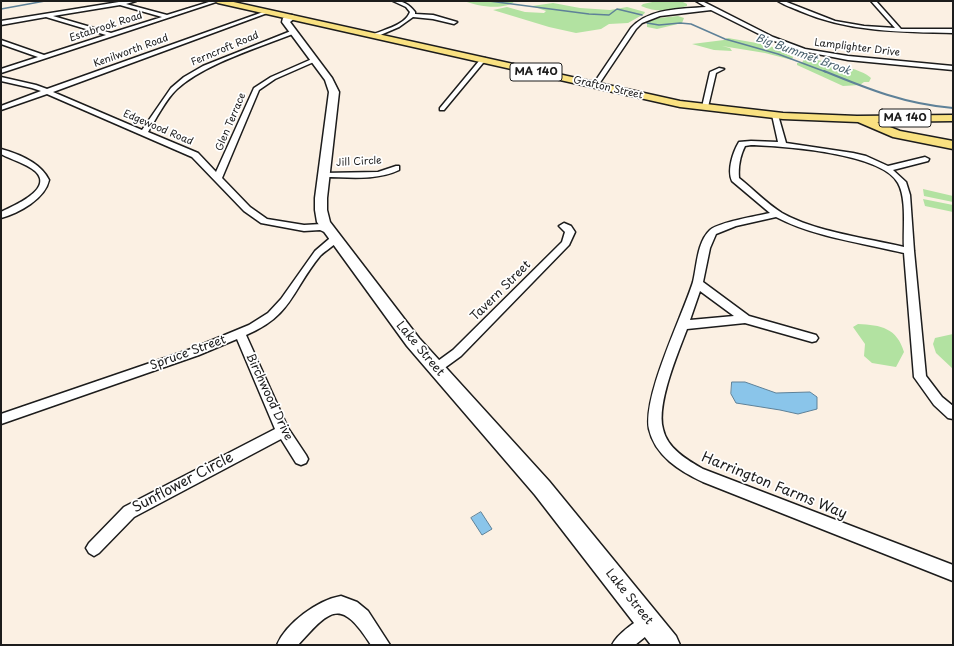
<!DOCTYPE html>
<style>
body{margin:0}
#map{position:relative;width:954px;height:646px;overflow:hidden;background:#fbf0e3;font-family:"Playpen Sans",sans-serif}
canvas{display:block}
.frame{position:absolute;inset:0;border:2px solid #1c1c1c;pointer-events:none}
</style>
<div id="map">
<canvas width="954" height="646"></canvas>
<div class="frame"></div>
</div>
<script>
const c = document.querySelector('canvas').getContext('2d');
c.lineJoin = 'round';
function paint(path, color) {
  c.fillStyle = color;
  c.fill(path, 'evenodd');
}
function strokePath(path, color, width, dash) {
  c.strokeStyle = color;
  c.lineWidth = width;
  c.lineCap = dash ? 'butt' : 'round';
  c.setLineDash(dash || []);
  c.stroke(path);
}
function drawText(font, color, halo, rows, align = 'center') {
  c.font = font + ' "Playpen Sans",sans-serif';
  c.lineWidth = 3.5;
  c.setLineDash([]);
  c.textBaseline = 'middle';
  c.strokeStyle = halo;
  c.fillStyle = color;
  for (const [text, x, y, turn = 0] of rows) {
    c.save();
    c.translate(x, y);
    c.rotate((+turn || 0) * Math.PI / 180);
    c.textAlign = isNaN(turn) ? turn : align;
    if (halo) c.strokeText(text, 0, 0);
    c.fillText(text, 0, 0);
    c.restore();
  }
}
paint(new Path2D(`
 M464 1H515C504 11 476 6 464 1Z
 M657 1H681L687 4V6C671 11 657 13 641 6L643 4Z
 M553 3 580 8 610 10 627 7 645 12 644 14 628 23 609 24 601 29 576 33 549 27 493 10 507 7 525 12 544 13 546 11 532 6Z
 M678 16 684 18 682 23 657 29 647 27V22L659 18Z
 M728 38 768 45 791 56 793 57 792 60 765 53 722 46 730 48 732 51 714 50 692 44 724 40Z
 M804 59C816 58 864 69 871 78L869 82H864L860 85 843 86 797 65V63H802Z
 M923 189 953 196V202L924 196Z
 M923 199 953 205V212L925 206Z
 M858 324C881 325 897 328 904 352L896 367 872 363 864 356 865 344 853 327Z
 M953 334V369L936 353 933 344 935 338Z`), '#b2e2a1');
const water = new Path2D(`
 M732 382H745L776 393 810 392 817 397V409L798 414 780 410 736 403 731 394Z
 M481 512 492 529 482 535 471 518Z`);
paint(water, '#8ac5ea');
strokePath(water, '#5e8198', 1);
strokePath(new Path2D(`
 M489 1 589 14 609 15 617 9 642 15
 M1 9 45 1
 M647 23 659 25 680 23 691 24 725 39 778 54 826 72`), '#5e8198', 1.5);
strokePath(new Path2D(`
 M824 71C868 89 905 104 953 108`), '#5e8198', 2);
const street = new Path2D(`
 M125 1H136L126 4 167 15 212 1H219L1 73V69L38 57 1 44V40L44 55 106 35 46 17 1 25V21ZM120 5 162 17 111 33 53 16Z
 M393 1C403 1 409 4 415 12V14L433 15 457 22 454 24 433 19 413 17 399 27 378 36H374V34C386 29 405 25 410 12L406 7Z
 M696 1H702L773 37 805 49 848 56 953 66V70L848 60 802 51 769 39 711 10 660 16 642 23 636 29 597 87H593L592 86 631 28C649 8 681 9 706 7Z
 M778 1H784L835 21 864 26 895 28 871 1H876L901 29H953V33C900 32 849 32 800 11 793 8 784 5 778 1Z
 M266 11 270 12 53 92 142 130 171 88 184 77 203 66 291 31H295V33C260 47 204 64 177 89 166 99 156 119 148 132L198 153 216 172 254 88 271 77 312 59H316V61L275 79 259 90 222 178 250 207 267 219 304 225 322 224 336 231 339 240C334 246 326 250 320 256 292 290 292 316 246 335L288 428 306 455 308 459 306 463 301 465 296 463 281 439 134 517 99 553 94 556 89 553 86 548 89 543 124 507 275 429 237 339 199 355 1 424V414L191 349 249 325 268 313 281 299 315 251 329 239V234L320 230 304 231 261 223 244 211 192 157 47 94 1 110V106L41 91 32 88 1 81V77L36 85 47 89Z
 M485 58 488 60 483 63 444 110H440V108L479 61Z
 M719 68 724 69 716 73 708 107 703 108 702 107 710 72Z
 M775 113 778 115 786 143 853 153 866 156 888 166 925 157 929 159 928 161 893 170 906 182 910 195 914 251 926 376 942 397 953 406V419L948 418 934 405 914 377 904 253C863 243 814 237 776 217L736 226 716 234 710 248 703 282 749 316 816 335 818 338 816 341 812 342 745 323 687 329C678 353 656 404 663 429 667 448 687 460 703 469L953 565V581L703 482C680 471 655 456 649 429 643 395 682 317 693 282 697 266 697 242 710 230 719 222 757 216 770 213L732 181C727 170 733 152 739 142L751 141 778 142 772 115ZM751 145C783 146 882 153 898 183 907 199 903 229 904 247 866 238 816 232 782 213 767 204 753 189 739 178 738 167 740 156 745 146ZM700 291 734 316 690 320Z
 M1 149C19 154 41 163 49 180 45 199 19 213 1 218V212C13 206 55 189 35 171 25 163 12 160 1 154Z
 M396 166H399V170C376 181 348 177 323 177L319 175 323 173 378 172Z
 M564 223 571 226 575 232 569 245 461 356 439 372 435 374 431 372 429 369 431 366 453 350 562 242 565 232 559 226Z
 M341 596 357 602 368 611 390 645H371C341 598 331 608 298 645H277C286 623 318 600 341 596Z
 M650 614 656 616 658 622 656 628 635 645H612C617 634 639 618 650 614Z`);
const secondary = new Path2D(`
 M289 15H292L296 17 290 22 332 78 339 92 327 198V210L330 222 419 338 549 481 676 636 680 645H651L535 495 407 346 317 222 315 210V198L329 92 325 80 282 22 283 18Z`);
const primary = new Path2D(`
 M214 1H229L680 101 783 113 857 116 953 115V121L877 122 900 131 953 141V149L893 137 858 122 783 119 680 107 218 3Z`);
strokePath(street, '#1c1c1c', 3);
strokePath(secondary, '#1c1c1c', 3);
strokePath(primary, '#1c1c1c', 3);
paint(street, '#fff');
paint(secondary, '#fff');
paint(primary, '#f9e181');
drawText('10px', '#1c1c1c', '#fff', [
 ["Estabrook Road",106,27,-18],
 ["Lamplighter Drive",857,48,7],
 ["Ferncroft Road",225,49,-23],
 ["Kenilworth Road",131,51,-20],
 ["Grafton Street",608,88,13],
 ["Glen Terrace",231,122,-67],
 ["Edgewood Road",158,128,23],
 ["Jill Circle",359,162,-3]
]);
drawText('italic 11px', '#48606e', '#fff', [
 ["Big Bummet Brook",803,55,20]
]);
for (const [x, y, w] of [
 [536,72,52],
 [905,118,52]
]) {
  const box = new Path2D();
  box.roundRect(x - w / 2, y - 9, w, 18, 3);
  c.fillStyle = '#fff';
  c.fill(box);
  strokePath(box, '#1c1c1c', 1);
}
drawText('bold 11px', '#1c1c1c', null, [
 ["MA 140",536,72],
 ["MA 140",905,118]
]);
drawText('12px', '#1c1c1c', '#fff', [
 ["Tavern Street",501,291,-45],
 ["Lake Street",420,349,50],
 ["Spruce Street",188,353,-20],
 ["Birchwood Drive",269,397,65],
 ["Lake Street",629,597,51]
]);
drawText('14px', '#1c1c1c', '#fff', [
 ["Sunflower Circle",183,483,-28],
 ["Harrington Farms Way",774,486,22]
]);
</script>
